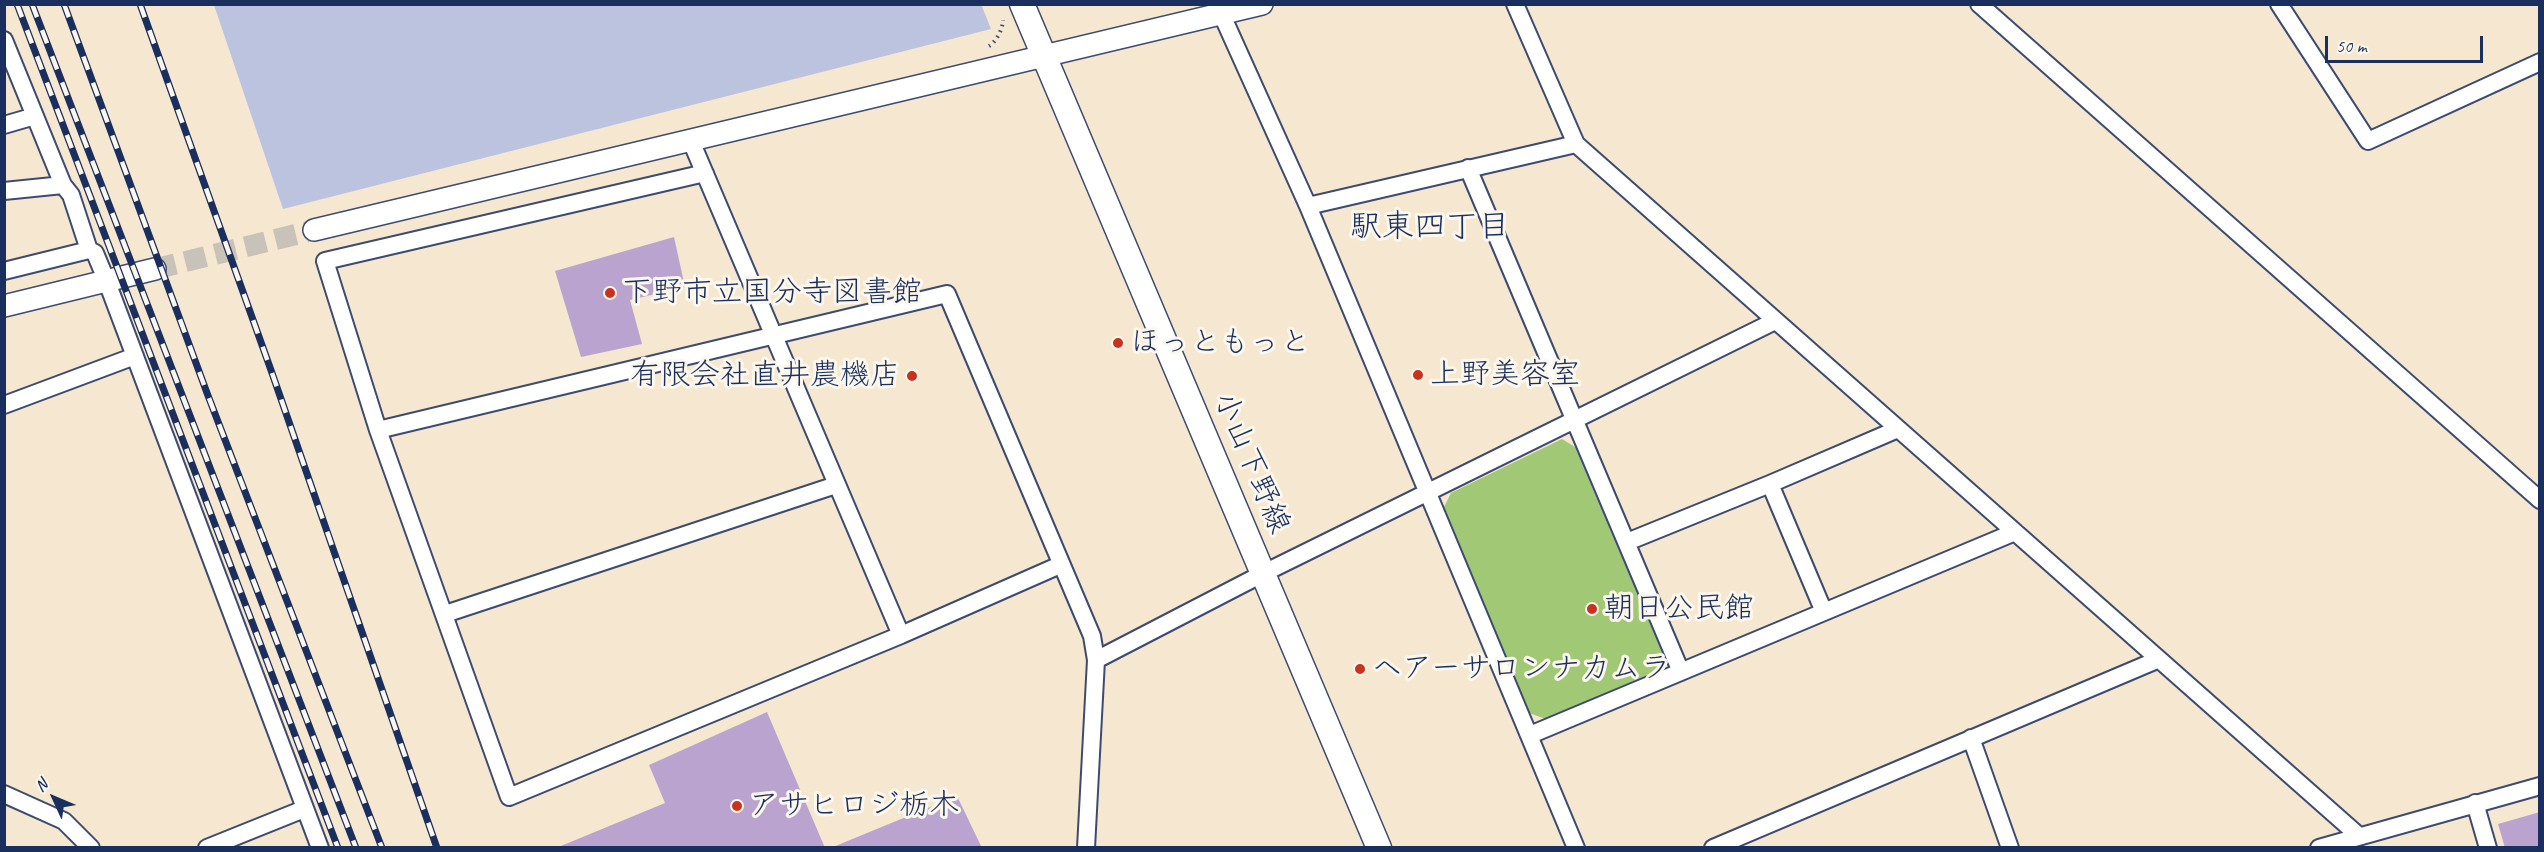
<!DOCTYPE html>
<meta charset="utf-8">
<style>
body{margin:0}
#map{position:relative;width:2544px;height:852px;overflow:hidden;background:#f5e7d0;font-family:Caveat,sans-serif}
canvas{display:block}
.frame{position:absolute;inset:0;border:6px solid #1b2f5e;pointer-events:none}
.north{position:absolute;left:24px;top:768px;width:60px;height:60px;-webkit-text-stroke:4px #fbf7ec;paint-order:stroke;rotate:314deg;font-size:16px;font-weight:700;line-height:24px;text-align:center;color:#1b2f5e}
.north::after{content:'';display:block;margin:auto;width:21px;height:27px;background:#1b2f5e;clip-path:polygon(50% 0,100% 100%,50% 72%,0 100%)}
.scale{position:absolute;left:2325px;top:36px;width:158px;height:27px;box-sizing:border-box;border:3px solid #1b2f5e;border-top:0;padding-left:8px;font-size:18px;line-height:21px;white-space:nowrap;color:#1b2f5e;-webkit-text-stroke:4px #fbf7ec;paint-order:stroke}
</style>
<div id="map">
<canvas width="2544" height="852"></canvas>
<div class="frame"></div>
<div class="north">N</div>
<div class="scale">50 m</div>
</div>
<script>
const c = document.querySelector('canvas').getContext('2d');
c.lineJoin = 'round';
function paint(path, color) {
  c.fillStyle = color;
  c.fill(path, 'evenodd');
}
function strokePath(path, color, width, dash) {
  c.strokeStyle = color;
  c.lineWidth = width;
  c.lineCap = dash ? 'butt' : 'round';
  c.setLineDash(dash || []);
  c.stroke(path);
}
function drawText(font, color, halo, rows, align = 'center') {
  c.font = font + ' Caveat,"Klee One",sans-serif';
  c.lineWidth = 6;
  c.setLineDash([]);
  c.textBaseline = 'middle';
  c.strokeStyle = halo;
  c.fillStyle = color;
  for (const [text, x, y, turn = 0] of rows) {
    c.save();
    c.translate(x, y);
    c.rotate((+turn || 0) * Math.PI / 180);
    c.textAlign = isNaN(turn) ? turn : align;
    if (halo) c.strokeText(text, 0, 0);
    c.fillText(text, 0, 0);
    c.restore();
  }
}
paint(new Path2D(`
 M981 4 991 29 283 209 214 5Z`), '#bbc3de');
paint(new Path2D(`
 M1562 439 1575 447 1664 657 1659 670 1546 719 1529 713 1444 507 1451 493Z`), '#a1c874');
paint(new Path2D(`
 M674 237 685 287 630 300 642 344 581 357 555 271Z
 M767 712 825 848H556L665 803 649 765Z
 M957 796 982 848H833V847Z
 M2540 812V848H2505L2498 824Z`), '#baa4cf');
strokePath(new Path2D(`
 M155 269 314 230`), '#c9c2b9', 21, [21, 10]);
const minor = new Path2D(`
 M1217 4 1308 206 1576 848
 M1515 4 1576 144 2359 836
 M1979 4 2540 500
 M2279 4 2368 141 2540 62
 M4 40 63 185 4 191
 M4 125 35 116
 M691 141 901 635
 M1468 168 1681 672
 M705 173 325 261 378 430 509 797 901 635 1060 565
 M63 185 71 195 89 250 95 253 107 282 320 848
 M1308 206 1576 144
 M4 271 89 250
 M4 405 135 356
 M378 430 947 294 1092 636 1096 660 1086 848
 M1770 484 1824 612
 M1627 542 1770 484 1898 429
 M445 614 836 485
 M1096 660 1264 573 1775 321
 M1530 735 2015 532
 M1971 738 2010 848
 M4 794 64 821 91 848
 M2475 803 2488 848
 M207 848 304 809
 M1713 848 2157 660
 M2319 848 2540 786`);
const tertiary = new Path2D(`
 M314 230 1262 4
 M4 306 155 269`);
const secondary = new Path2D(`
 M1022 4 1379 848`);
strokePath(minor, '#3c4b6f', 20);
strokePath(tertiary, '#3c4b6f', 24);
strokePath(secondary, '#3c4b6f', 27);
strokePath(new Path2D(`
 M989 46C996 42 1003 29 1003 20`), '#3c4b6f', 4, [1.5, 4.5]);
strokePath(minor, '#fff', 16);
strokePath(tertiary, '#fff', 21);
strokePath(secondary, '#fff', 24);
const rail = new Path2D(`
 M17 4 338 848
 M32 4 356 848
 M64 4 207 393 382 848
 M140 4 272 373 437 848`);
strokePath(rail, '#1b2f5e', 7);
strokePath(rail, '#fbf7ec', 4.5, [14]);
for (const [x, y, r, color] of [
 [610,293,6,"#c8321e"],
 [1118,343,6,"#c8321e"],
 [1418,375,6,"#c8321e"],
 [912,376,6,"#c8321e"],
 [1592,609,6,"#c8321e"],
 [1360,669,6,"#c8321e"],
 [737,806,6,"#c8321e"]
]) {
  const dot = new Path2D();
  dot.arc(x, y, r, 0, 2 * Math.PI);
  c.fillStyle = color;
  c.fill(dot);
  strokePath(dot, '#fbf7ec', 2);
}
drawText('30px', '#1b2f5e', '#fbf7ec', [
 ["下野市立国分寺図書館",622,293],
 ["ほっともっと",1130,343],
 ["上野美容室",1430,375],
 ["有限会社直井農機店",900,376,"right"],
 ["朝日公民館",1604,609],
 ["ヘアーサロンナカムラ",1372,669],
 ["アサヒロジ栃木",749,806]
], 'left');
drawText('30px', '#1b2f5e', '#fbf7ec', [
 ["小山下野線",1251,463,67]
]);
drawText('32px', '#1b2f5e', '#fbf7ec', [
 ["駅東四丁目",1430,228]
]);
</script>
